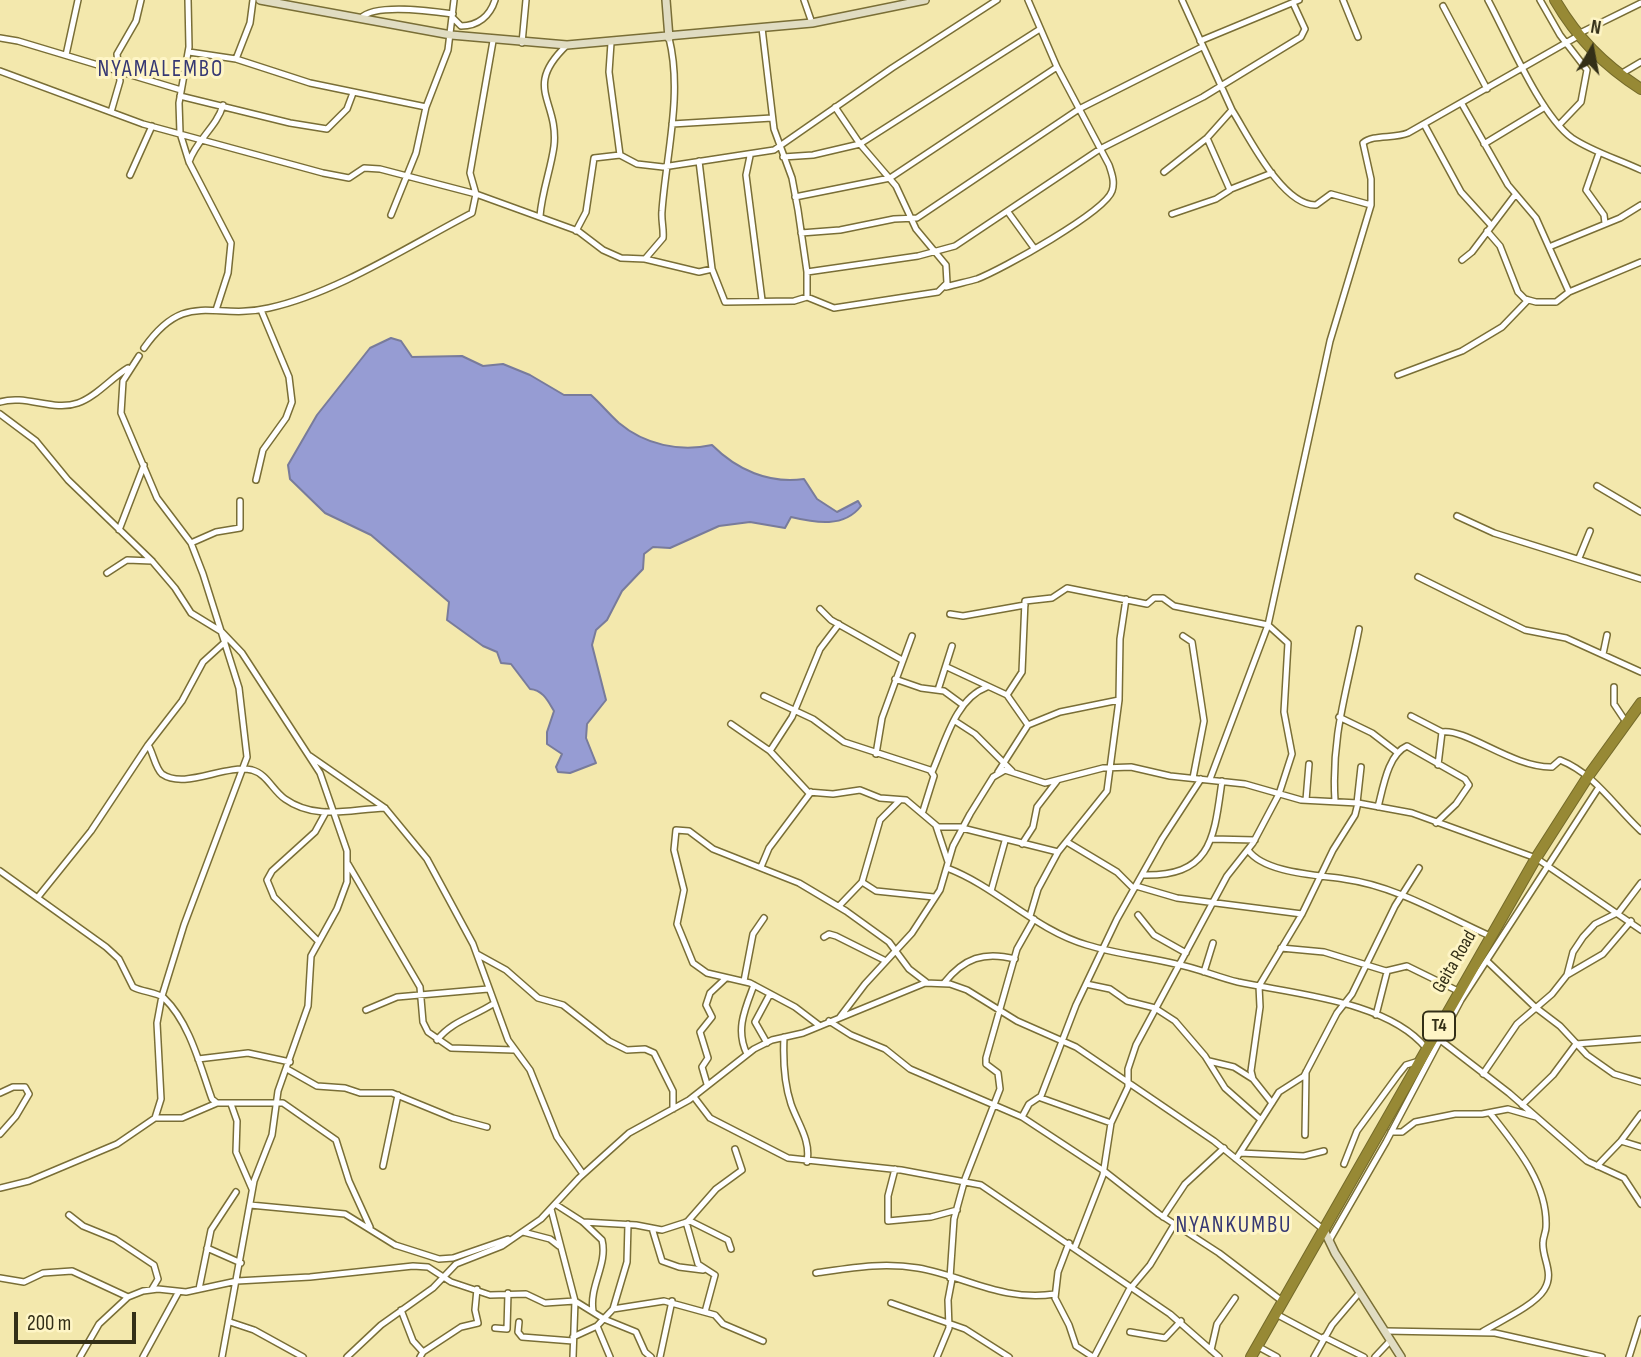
<!DOCTYPE html>
<style>
body{margin:0}
#map{position:relative;width:1641px;height:1357px;overflow:hidden;background:#f3e8ad;font-family:"Sofia Sans Condensed",sans-serif}
canvas{display:block}
.north{position:absolute;left:1557px;top:14px;width:70px;height:70px;-webkit-text-stroke:5px #fef5c6;paint-order:stroke;rotate:10deg;font-size:19px;font-weight:700;line-height:28px;text-align:center;color:#332f17}
.north::after{content:'';display:block;margin:auto;width:24px;height:32px;background:#332f17;clip-path:polygon(50% 0,100% 100%,50% 72%,0 100%)}
.scale{position:absolute;left:14px;top:1312px;width:122px;height:32px;box-sizing:border-box;border:4px solid #332f17;border-top:0;padding-left:9px;font-size:21px;line-height:24px;white-space:nowrap;color:#332f17;-webkit-text-stroke:5px #fef5c6;paint-order:stroke}
</style>
<div id="map">
<canvas width="1641" height="1357"></canvas>
<div class="north">N</div>
<div class="scale">200 m</div>
</div>
<script>
const c = document.querySelector('canvas').getContext('2d');
c.lineJoin = 'round';
function paint(path, color) {
  c.fillStyle = color;
  c.fill(path, 'evenodd');
}
function strokePath(path, color, width, dash) {
  c.strokeStyle = color;
  c.lineWidth = width;
  c.lineCap = dash ? 'butt' : 'round';
  c.setLineDash(dash || []);
  c.stroke(path);
}
function drawText(font, color, halo, rows, align = 'center') {
  c.font = font + ' "Sofia Sans Condensed",sans-serif';
  c.lineWidth = 6;
  c.setLineDash([]);
  c.textBaseline = 'middle';
  c.strokeStyle = halo;
  c.fillStyle = color;
  for (const [text, x, y, turn = 0] of rows) {
    c.save();
    c.translate(x, y);
    c.rotate((+turn || 0) * Math.PI / 180);
    c.textAlign = isNaN(turn) ? turn : align;
    if (halo) c.strokeText(text, 0, 0);
    c.fillText(text, 0, 0);
    c.restore();
  }
}
const water = new Path2D(`
 M391 338 401 341 412 357 462 356 483 366 503 364 530 375 564 395H591C601 404 609 414 619 423 645 445 680 452 712 445 737 470 769 484 804 479L817 499 837 512 858 501 861 506C844 528 816 523 791 517L785 528 750 522 719 526 670 548 653 547 644 554 643 569 622 591 607 620 596 630 592 645 606 700 587 724 586 738 596 763 570 773 558 772 556 767 562 754 547 744V732L554 711C548 701 543 690 530 689L511 664 501 663 497 652 483 646 447 620 449 602 371 535 325 513 290 479 288 465 317 415 370 348Z`);
paint(water, '#969cd3');
strokePath(water, '#787b9b', 2);
const street = new Path2D(`
 M188 0 189 47 179 103 180 133 189 162 231 243 228 273 216 310
 M804 0 812 23
 M1343 0 1358 37
 M1488 0C1508 37 1540 115 1572 138 1593 152 1618 159 1641 170
 M1540 0 1560 35 1587 70 1581 102 1559 125
 M1443 6 1487 89
 M452 17 461 26C478 26 490 16 495 0
 M361 18C375 3 432 11 453 14
 M762 28 774 129 792 178 798 210 807 272V297
 M1578 34 1641 3
 M0 38 18 41 181 90
 M493 41 470 173 476 194 578 231 603 250 621 258 645 259 699 272 712 269
 M1200 41 1299 0
 M522 43 526 0
 M611 43 609 72 620 155 637 164 663 167 774 150 892 68 997 0
 M189 52 236 59 310 83 426 107
 M66 55 78 0
 M236 59 250 23 253 0
 M0 71 143 124 323 173 349 178 364 168 380 169 476 194 472 213C410 245 337 293 269 308 213 321 186 288 144 348
 M1619 75 1641 62
 M180 96 290 123 327 129 347 109 353 93
 M1462 104 1508 185 1536 218 1569 292
 M1232 110C1248 135 1282 206 1316 205L1331 194 1371 205
 M111 112 120 81 117 54 136 21 141 0
 M672 124 772 118
 M1424 124 1461 192 1490 224
 M1484 144 1545 107
 M1599 153 1586 190 1604 215 1605 223
 M750 156 746 175 762 300
 M783 157 813 155 860 144 1040 29
 M699 161 712 269 725 302 794 301 807 297 834 308 938 292 947 283 946 265 916 229 896 186 860 144 835 107
 M189 162C196 140 217 127 223 105
 M1164 172 1207 138 1232 110 1182 0
 M130 175 152 126
 M1231 189 1272 173
 M795 197 890 178 1057 67
 M1008 212 1034 248
 M1172 214 1216 199 1230 190 1207 138
 M391 215 416 153 426 107 448 50 454 0
 M540 216C542 191 551 169 554 146 559 100 522 88 567 45
 M576 231 586 212 594 158 620 155
 M1487 231 1500 246 1518 292 1525 299 1536 302H1556L1569 292 1641 262
 M801 233 840 230 894 219 917 218 1079 109 1202 47
 M1549 247 1620 218 1641 205
 M645 259 663 238C664 229 661 220 662 211 666 155 683 94 669 38
 M1462 260 1472 252 1515 195
 M807 272 918 256 955 246 1100 149 1203 97 1301 37 1305 29 1293 3
 M946 287C956 284 967 282 977 279 1001 270 1105 212 1112 191 1115 182 1112 174 1109 165L1057 67 1028 0
 M1398 375 1462 351 1502 327 1528 300
 M0 402C26 394 53 412 78 403 96 397 111 378 128 368
 M0 414 36 441 68 480 152 561 175 588 191 613 222 632 242 653 320 773 347 851V882L337 909 311 956 308 1006 278 1091 272 1135 254 1181 222 1357
 M256 480 263 450 286 418 292 402 289 377 261 310
 M1597 486 1641 512
 M1457 516 1494 533 1641 579
 M119 530 144 465
 M191 543 216 532 240 528V501
 M1579 558 1590 531
 M107 573 127 560 152 561
 M1418 577 1525 630 1566 638 1641 672
 M820 609 831 620 902 660
 M950 614 963 616 1025 605
 M1183 636 1192 642 1204 721 1193 778
 M1603 654 1607 635
 M947 667 1007 695 1028 725
 M895 679 921 688 944 691 963 705
 M1614 687V704L1626 722
 M938 690 952 646
 M1007 695 1022 672 1025 601 1052 598 1067 588 1147 604 1154 598H1163L1174 606 1268 625 1288 643 1284 712 1292 754 1279 794 1253 843 1227 876 1136 1045 1128 1069V1087L1111 1123 1103 1175 1075 1247
 M764 696 813 719 844 742 930 770 934 776 923 811
 M1411 716 1442 732 1438 765
 M1339 717 1372 733 1398 753
 M955 721 975 734 1012 771
 M731 724 770 751 808 792 833 794 860 790 880 798 906 800 938 827H963
 M1442 732C1466 728 1513 768 1552 767L1560 760C1595 774 1614 806 1641 831
 M148 745C153 752 155 768 162 774 185 790 224 764 252 770 267 774 273 791 285 799 316 821 351 809 385 808
 M770 751 792 717 820 649 839 624
 M876 754 882 718 912 636
 M310 756 385 808 427 859 473 944 508 1040 530 1070 557 1137 583 1174
 M932 772C945 743 955 699 987 687
 M998 772 1028 725 1060 712 1119 700
 M1210 779 1268 625 1330 341 1371 205V179L1363 143C1373 134 1394 139 1408 133L1578 36
 M900 800 880 820 862 882 876 891 934 897
 M1306 800 1309 764
 M1335 801C1331 736 1347 691 1359 629
 M1357 803 1361 767
 M1378 807C1383 788 1388 754 1407 746L1465 779 1469 785 1456 804 1436 823
 M936 826 948 862
 M962 828 1058 852
 M1212 839 1255 840
 M1067 842 1117 872 1134 889
 M1022 844 1033 827 1037 807 1057 781
 M1248 850C1264 873 1317 875 1344 879 1396 886 1443 915 1490 936
 M348 864 420 987 423 1022 428 1032 451 1048 514 1050
 M761 867 769 848 811 792
 M947 868C997 887 1035 930 1087 945 1116 954 1147 957 1176 964 1197 968 1217 977 1238 982 1294 994 1388 1001 1426 1048
 M0 871 106 947 119 959 133 987C142 992 157 992 164 998 190 1023 200 1066 212 1099L217 1103
 M1142 875C1212 877 1214 838 1222 781
 M1136 886 1177 898 1302 914
 M991 891 1005 841
 M38 897 91 831 148 745 182 701 203 662 225 642
 M839 906 862 882
 M1138 915 1154 935 1186 953
 M1030 916 1038 889 1058 852 1107 791 1119 700 1120 639 1126 599
 M824 937 829 934 836 936 886 961
 M318 941 274 897 267 880 272 871 315 832 326 812
 M1281 948 1324 952 1386 971 1407 966 1458 991
 M477 954 506 970 538 998 563 1005 609 1041 627 1050 645 1049 654 1053 673 1091V1109
 M1487 961 1535 1007 1560 1026 1587 1055 1614 1074 1641 1082
 M1204 972 1213 943
 M1567 975 1603 954 1631 921
 M744 981 753 934 764 918
 M944 983C964 958 984 951 1015 959
 M1086 984 1110 989 1127 1001 1155 1008 1175 1021 1205 1056 1225 1088 1260 1119
 M366 1010 397 997 488 989
 M1376 1015 1387 972
 M840 1017 865 984 912 933 940 890 953 846 970 814 993 777 1005 770 1045 783 1103 768 1131 767 1170 776 1245 784 1301 800 1358 803 1412 813 1536 858 1641 930
 M829 1021 851 1035 885 1049 910 1069 1022 1117 1104 1171 1159 1214 1219 1253 1282 1301
 M820 1026 795 1007 750 983 707 973 693 963 677 924 684 890 674 850 676 830 689 831 713 849 799 883 846 911 889 942 909 969 926 982
 M784 1037C783 1059 784 1083 791 1104 798 1124 811 1140 807 1162
 M1439 1039 1509 1093 1587 1161 1624 1178 1641 1204
 M437 1040C452 1021 473 1017 493 1004
 M767 1043 755 1022 770 994
 M747 1054C735 1030 745 1009 754 985
 M198 1059 248 1053 290 1062
 M1209 1061 1234 1067 1253 1079
 M287 1069 317 1086 345 1088 360 1093H392L453 1118 487 1127
 M1483 1074 1517 1024 1552 994 1567 975 1573 952 1583 937 1595 924 1619 912 1641 883
 M707 1084 702 1067 708 1058 700 1032 712 1017 706 1005 710 993 726 978
 M0 1093 13 1087H25L29 1094 16 1116 0 1134
 M694 1097 710 1118 788 1158 901 1170 981 1185 1170 1314 1219 1357
 M1041 1098 1111 1123
 M1272 1103 1253 1079 1251 1071 1260 1007 1259 986 1302 914 1333 850 1355 815 1358 803
 M231 1104 237 1121 236 1152 252 1189
 M1522 1105 1553 1075 1576 1044 1641 1039
 M1022 1117 1029 1104 1041 1096 1076 1005 1117 919 1162 839 1201 779
 M155 1118H182L217 1103H283L336 1140 349 1181 370 1227
 M1391 1132H1402L1415 1122 1455 1114H1482L1508 1109 1536 1117
 M1305 1135 1306 1072
 M1621 1141 1641 1147
 M1240 1153 1304 1156 1324 1151
 M1236 1159 1279 1092 1304 1076 1337 1013 1352 994 1395 906 1419 868
 M1344 1164 1357 1131 1398 1075 1406 1065 1419 1061
 M383 1166 398 1095
 M1597 1166 1621 1141 1641 1114
 M895 1169 888 1196V1221L931 1217 957 1210
 M0 1188 29 1181 117 1144 155 1118 161 1099 157 1023 162 996 184 925 247 757 239 688 203 574 191 543 157 498 121 413 123 381 139 356
 M555 1204 583 1222 602 1240C608 1264 589 1286 593 1311
 M250 1205 345 1214 395 1245 439 1259 453 1258 508 1239
 M551 1209 575 1301 573 1357
 M69 1215 83 1226 115 1239 154 1265 158 1279 152 1289
 M1163 1217 1185 1184 1224 1148
 M688 1221 716 1189 742 1170 735 1149
 M583 1222 636 1225 662 1230 690 1221 728 1240 731 1249
 M686 1222 698 1264 715 1275 705 1312
 M652 1228 662 1261 679 1267 703 1270
 M523 1232 550 1239 559 1246
 M1329 1241 1386 1142 1461 1000 1599 787
 M1069 1243 1058 1272 1055 1298 1069 1325 1076 1346 1093 1357
 M207 1248 241 1263
 M816 1273C851 1268 882 1262 918 1268 965 1276 1002 1302 1055 1294
 M0 1278 24 1282 43 1273 72 1271 128 1297
 M950 1278 954 1219 965 1179 1000 1089 998 1073 986 1064V1058L1017 949 1034 919
 M199 1289 211 1230 236 1192
 M891 1303 965 1329 1009 1357
 M613 1309 627 1262 628 1224
 M401 1310 413 1341 423 1352 420 1357
 M1276 1314 1323 1339
 M230 1322 254 1330 303 1357
 M519 1322 518 1332 522 1337 573 1341
 M597 1326 610 1357
 M495 1328 507 1329 508 1293
 M1385 1331 1495 1333 1602 1357
 M1130 1332 1165 1338 1181 1321
 M1482 1332C1498 1322 1534 1306 1544 1290 1555 1273 1542 1259 1543 1243 1543 1237 1546 1232 1546 1227 1548 1183 1515 1145 1490 1113
 M573 1337 597 1326 613 1309 664 1301 715 1315 723 1324 763 1341
 M1324 1337 1364 1357
 M1257 1346 1277 1357
 M1211 1350 1217 1324 1235 1298
 M423 1352 461 1327 478 1323 475 1310 477 1289
 M80 1357 99 1324 128 1297 143 1291 158 1289 186 1292 237 1281 310 1277 413 1266 428 1267 451 1282 490 1295 526 1294 545 1303 575 1301 604 1319 636 1332 645 1352 651 1357
 M143 1357 178 1293
 M347 1357 381 1325 433 1288 456 1264 502 1246 541 1219 579 1178 629 1133 689 1100 754 1049 772 1040 803 1033 925 983 950 984 967 990 1017 1021 1076 1047 1214 1141 1324 1230
 M660 1357 672 1301
 M937 1357 949 1328 948 1300 952 1279
 M1094 1357 1129 1290 1150 1265 1174 1225
 M1314 1357 1332 1325 1360 1292
 M1375 1357 1390 1341
 M1629 1357 1641 1319`);
const secondary = new Path2D(`
 M260 0 451 35 567 45 812 23 925 0
 M666 0 669 38
 M1324 1230 1335 1253 1401 1357`);
const highway = new Path2D(`
 M1555 0C1577 38 1604 65 1641 89
 M1251 1357 1536 858 1589 775 1641 703`);
strokePath(street, '#796e36', 8);
strokePath(secondary, '#796e36', 10);
strokePath(highway, '#746a2a', 12);
strokePath(street, '#fff', 5);
strokePath(secondary, '#e0dcc2', 7);
strokePath(highway, '#978935', 10);
for (const [x, y, w] of [
 [1439,1026,32]
]) {
  const box = new Path2D();
  box.roundRect(x - w / 2, y - 14.5, w, 29, 5);
  c.fillStyle = '#fef5c6';
  c.fill(box);
  strokePath(box, '#332f17', 2);
}
drawText('bold 18px', '#332f17', null, [
 ["T4",1439,1026]
]);
drawText('19px', '#332f17', '#fef5c6', [
 ["Geita Road",1455,962,-60]
]);
c.letterSpacing = '2px';
drawText('23px', '#363873', '#fef5c6', [
 ["NYAMALEMBO",161,70],
 ["NYANKUMBU",1234,1226]
]);
c.letterSpacing = '0px';
</script>
